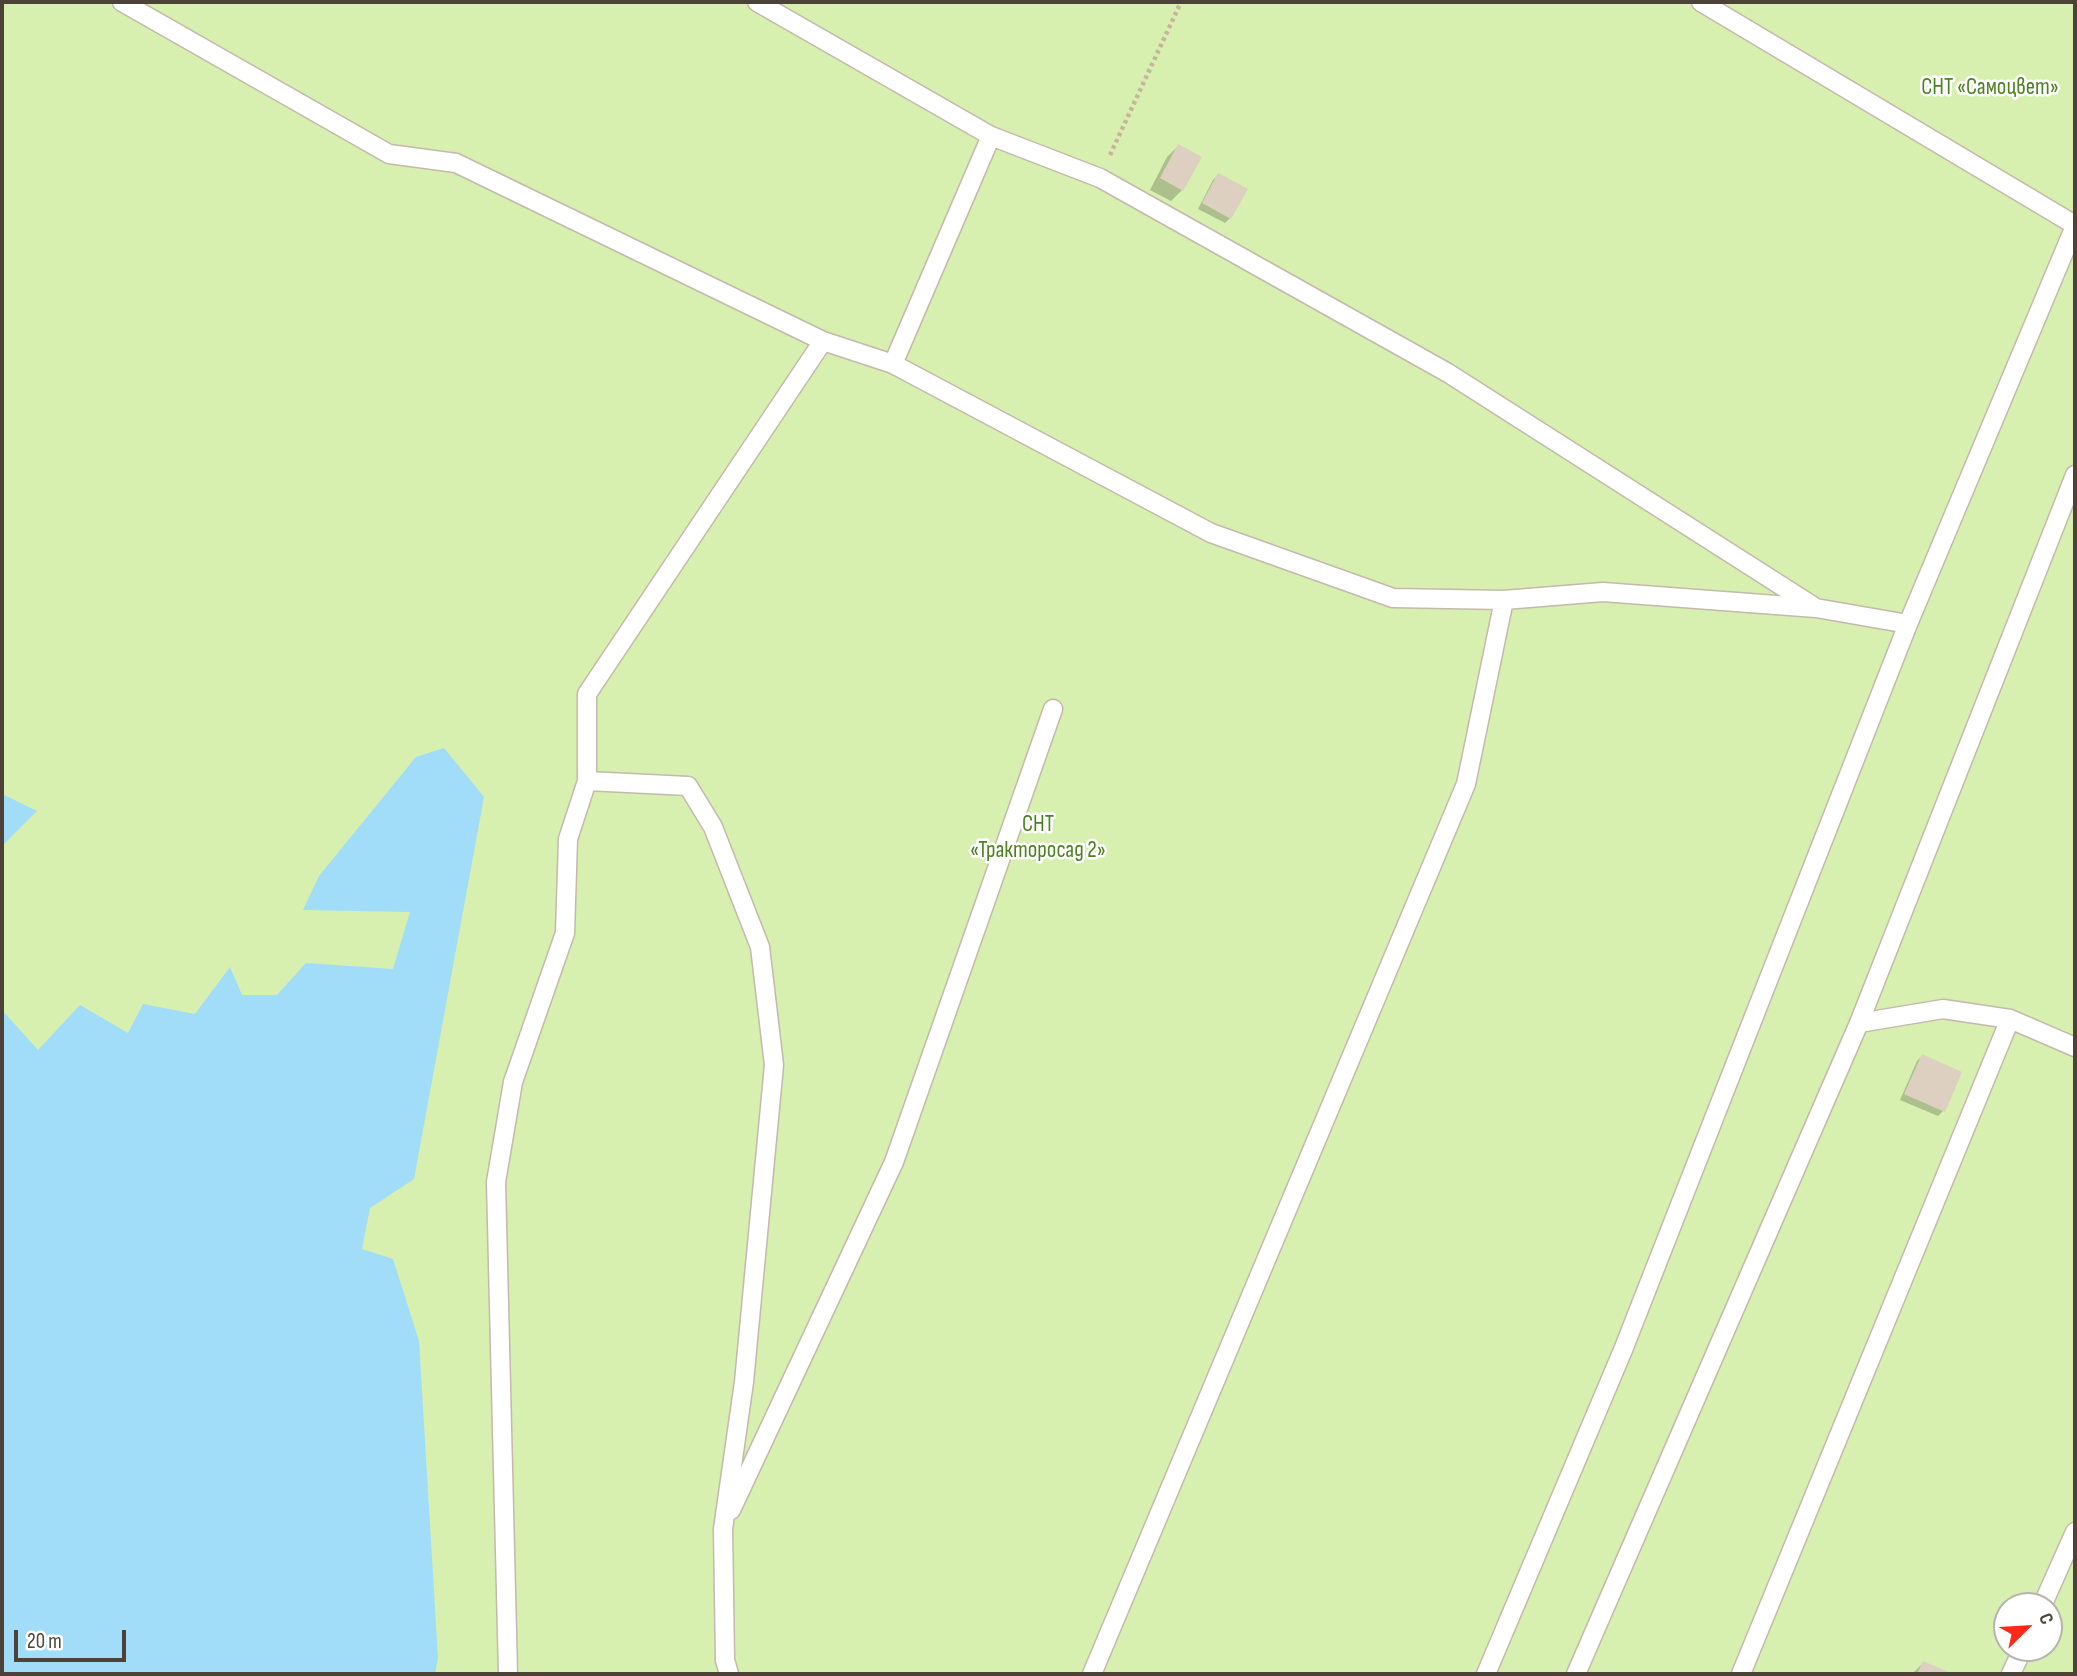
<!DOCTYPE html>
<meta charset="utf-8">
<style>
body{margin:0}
#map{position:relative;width:2077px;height:1676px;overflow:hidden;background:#f7f2eb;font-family:"Sofia Sans Condensed",sans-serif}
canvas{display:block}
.frame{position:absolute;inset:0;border:4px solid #4c4237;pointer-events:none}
.north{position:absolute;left:1993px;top:1592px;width:70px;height:70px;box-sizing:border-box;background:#fff;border:2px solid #b7b3af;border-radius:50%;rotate:66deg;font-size:19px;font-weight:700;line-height:28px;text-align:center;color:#4c4237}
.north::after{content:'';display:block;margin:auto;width:24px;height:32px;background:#ff2919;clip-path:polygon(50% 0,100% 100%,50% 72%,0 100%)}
.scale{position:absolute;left:14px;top:1630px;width:112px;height:32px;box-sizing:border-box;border:4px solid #4c4237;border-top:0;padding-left:9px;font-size:21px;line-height:24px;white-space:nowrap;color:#4c4237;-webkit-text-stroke:5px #fff;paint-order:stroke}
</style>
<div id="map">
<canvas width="2077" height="1676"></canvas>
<div class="frame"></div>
<div class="north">С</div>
<div class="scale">20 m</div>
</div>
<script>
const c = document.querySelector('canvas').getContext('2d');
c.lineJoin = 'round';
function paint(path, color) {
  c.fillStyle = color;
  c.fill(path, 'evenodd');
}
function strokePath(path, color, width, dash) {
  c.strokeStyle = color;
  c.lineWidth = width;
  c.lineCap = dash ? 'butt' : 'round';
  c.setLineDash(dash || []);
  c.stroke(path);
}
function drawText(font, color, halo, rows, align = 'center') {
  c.font = font + ' "Sofia Sans Condensed",sans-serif';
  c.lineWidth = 5;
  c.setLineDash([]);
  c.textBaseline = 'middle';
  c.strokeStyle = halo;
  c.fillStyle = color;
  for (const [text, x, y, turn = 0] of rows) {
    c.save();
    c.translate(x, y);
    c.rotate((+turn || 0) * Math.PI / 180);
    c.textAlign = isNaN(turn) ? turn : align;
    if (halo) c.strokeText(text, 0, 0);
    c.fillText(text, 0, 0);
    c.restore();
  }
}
paint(new Path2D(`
 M2 2H2075V1674H2ZM2007 1606H2049V1648H2007Z`), '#d7efaf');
paint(new Path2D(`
 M444 748 484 797 414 1179 370 1208 362 1249 393 1259 419 1341 438 1658 435 1674H2V1010L38 1050 80 1005 128 1033 143 1004 195 1014 230 967 242 995H277L306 963 393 969 410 912 303 910 319 876 416 757Z
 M2 794 37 811 4 844 2 857Z`), '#a1dcf9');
paint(new Path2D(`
 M1178 146 1182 190 1171 201 1150 190 1167 157Z
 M1218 175 1230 218 1225 223 1198 209 1213 180Z
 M1922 1056 1943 1111 1938 1116 1900 1100 1917 1061Z
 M1923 1663 1949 1674H1912Z`), '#0003');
paint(new Path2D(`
 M1178 144 1202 157 1183 191 1160 178Z
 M1218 173 1248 189 1231 219 1202 203Z
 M1922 1054 1962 1072 1945 1112 1904 1094Z
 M1923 1661 1953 1674H1917Z`), '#ddd0c1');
const service = new Path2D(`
 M122 2 389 154 456 163 823 341 893 364 1211 533 1393 598 1504 600 1603 592 1816 608 1908 624
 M757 2 991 136 1100 178 1448 373 1813 606
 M1701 2 2075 225
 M893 364 991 136
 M587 781 688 786 713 827 760 947 774 1065 744 1382 723 1529 725 1660 729 1674
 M1859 1023 1943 1009 2010 1019 2075 1047
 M731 1510 894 1162 1053 709
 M2042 1606 2075 1532
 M508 1674 496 1182 513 1082 565 933 568 839 587 781V694L823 341
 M1092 1674 1466 784 1504 600
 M1486 1674 1623 1350 1908 624 2075 226
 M1576 1674 1859 1023 2075 475
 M1741 1674 2010 1019
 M2011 1674 2023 1648`);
strokePath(service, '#c4b9ac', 21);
strokePath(new Path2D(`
 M1110 155 1181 2`), '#c7b49b', 4.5, [3.5, 3.5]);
strokePath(service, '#fff', 18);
drawText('23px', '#4d8121', '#fff', [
 ["СНТ «Самоцвет»",1990,88],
 ["СНТ",1038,825],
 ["«Тракторосад 2»",1038,851]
]);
</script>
